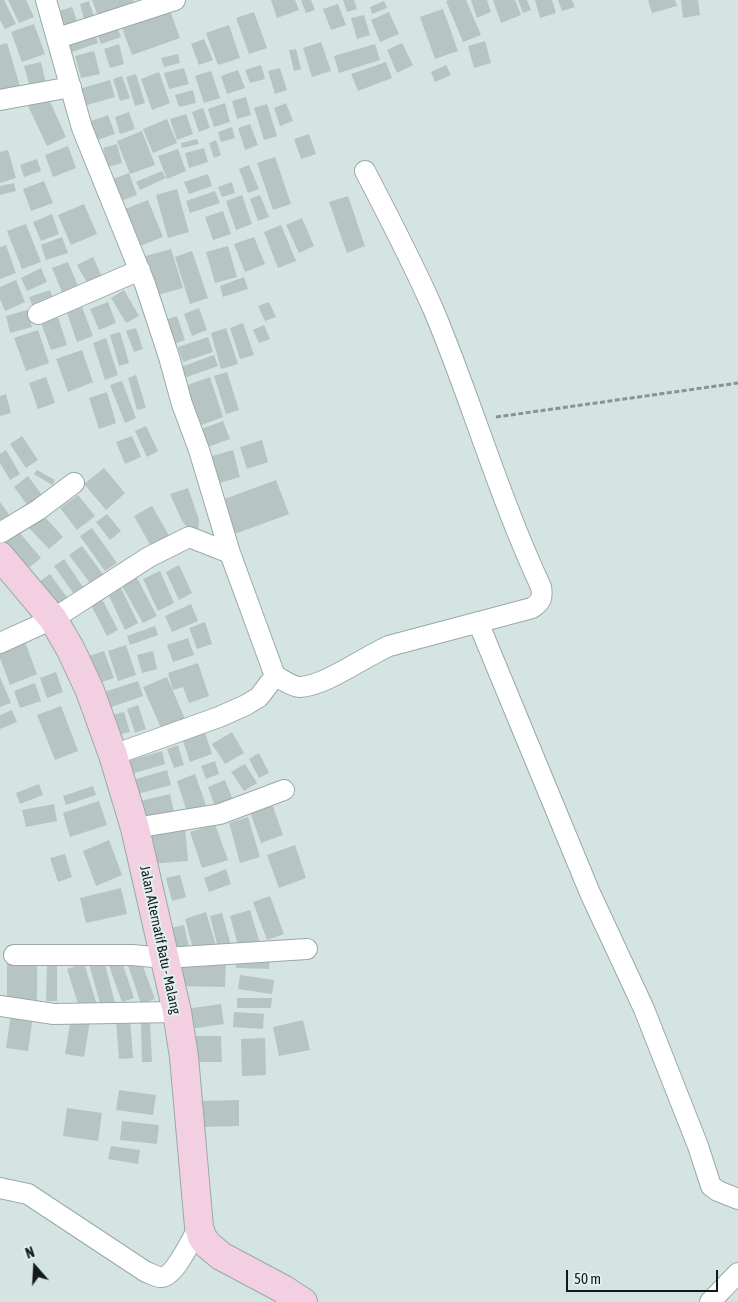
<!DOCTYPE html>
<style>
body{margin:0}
#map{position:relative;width:738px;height:1302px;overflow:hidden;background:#d4e4e2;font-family:"Asap Condensed",sans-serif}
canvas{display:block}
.north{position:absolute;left:10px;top:1242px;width:50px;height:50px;-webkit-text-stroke:4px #e1f1ef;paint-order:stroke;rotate:341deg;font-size:14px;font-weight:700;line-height:20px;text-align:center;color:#141919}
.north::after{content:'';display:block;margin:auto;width:18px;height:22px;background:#141919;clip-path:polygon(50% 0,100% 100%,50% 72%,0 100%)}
.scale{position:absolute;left:566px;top:1270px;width:152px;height:22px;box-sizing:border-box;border:2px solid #141919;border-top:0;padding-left:6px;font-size:15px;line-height:18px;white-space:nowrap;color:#141919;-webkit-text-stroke:4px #e1f1ef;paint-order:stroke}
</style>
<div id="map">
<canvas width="738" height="1302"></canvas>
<div class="north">N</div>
<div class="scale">50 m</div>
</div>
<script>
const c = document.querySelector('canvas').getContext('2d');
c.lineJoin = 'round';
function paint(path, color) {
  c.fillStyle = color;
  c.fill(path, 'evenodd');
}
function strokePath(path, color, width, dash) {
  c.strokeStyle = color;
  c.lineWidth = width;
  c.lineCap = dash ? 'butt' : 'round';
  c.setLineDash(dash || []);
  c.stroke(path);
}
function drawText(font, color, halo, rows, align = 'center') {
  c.font = font + ' "Asap Condensed",sans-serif';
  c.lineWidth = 4;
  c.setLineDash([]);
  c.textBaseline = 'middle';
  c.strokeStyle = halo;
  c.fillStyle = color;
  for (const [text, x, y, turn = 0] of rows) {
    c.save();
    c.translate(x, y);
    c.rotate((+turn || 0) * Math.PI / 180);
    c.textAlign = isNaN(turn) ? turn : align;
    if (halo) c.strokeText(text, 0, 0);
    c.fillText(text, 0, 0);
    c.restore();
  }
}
paint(new Path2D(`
 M0 0H4L16 24 5 29 0 20Z
 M8 0H26L34 17 19 23Z
 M92 0H133L134 4 100 22Z
 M271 0H295L299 10 277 18Z
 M301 0H311L315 10 306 13Z
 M343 0H354L357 9 347 12Z
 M449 0H466L481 35 463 42 446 1Z
 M471 0H487L491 12 477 18Z
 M493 0H515L521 15 501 23Z
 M518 0H527L531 10 523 13Z
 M535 0H552L556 13 540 18Z
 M558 0H572L575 7 562 11Z
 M648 0H675L677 6 652 13Z
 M681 0H698L700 15 683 18Z
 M89 1 96 23 86 26 80 4Z
 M384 1 387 8 372 14 370 7Z
 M338 4 346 25 331 30 323 9Z
 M72 7 79 27 66 32 59 11Z
 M169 8 180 38 132 55 121 25Z
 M443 9 458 51 435 59 420 17Z
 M254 12 267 48 249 54 236 18Z
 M389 12 399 34 380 42 371 20Z
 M364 15 370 35 357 39 351 18Z
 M34 24 45 54 22 62 11 32Z
 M116 24 121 37 101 44 96 31Z
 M229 25 240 58 218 65 206 33Z
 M94 30 98 43 72 52 67 38Z
 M204 39 213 60 199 65 191 44Z
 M485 41 491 63 474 68 468 46Z
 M321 42 331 71 312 77 303 48Z
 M7 43 20 86 0 92V45Z
 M402 43 413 65 397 73 387 50Z
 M119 44 124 64 110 68 104 49Z
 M375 44 380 60 339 73 334 56Z
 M296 49 301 69 294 71 289 50Z
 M94 51 100 74 81 78 75 56Z
 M178 54 180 63 164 67 161 58Z
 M41 62 46 83 30 87 24 66Z
 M386 62 392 78 358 91 351 74Z
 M261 65 265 79 250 83 245 70Z
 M446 65 451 75 435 82 431 72Z
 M184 68 189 84 169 89 164 73Z
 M280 68 287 90 275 94 268 71Z
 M238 70 245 88 227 94 221 76Z
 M211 71 220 98 204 103 195 76Z
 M159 72 170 103 152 110 141 79Z
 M136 74 145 103 135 106 126 77Z
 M122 76 130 98 120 101 113 79Z
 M110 80 115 97 84 106 79 89Z
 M193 90 196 103 179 107 175 95Z
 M48 97 66 137 47 146 28 106Z
 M246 97 251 115 237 119 232 101Z
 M225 103 230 122 214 127 208 109Z
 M286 103 293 121 280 126 274 108Z
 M267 104 277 136 264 140 254 108Z
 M203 108 210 128 199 132 192 112Z
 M129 112 135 129 120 134 115 117Z
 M186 114 193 134 177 140 170 119Z
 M108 115 115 134 97 140 91 121Z
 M167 119 177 143 153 153 143 129Z
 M250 124 258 145 245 150 238 128Z
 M232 127 235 138 221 142 218 132Z
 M142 131 155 165 130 174 117 141Z
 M309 134 316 154 301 159 294 139Z
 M197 139 199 144 182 148 181 143Z
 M216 140 221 155 214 158 209 143Z
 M117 144 122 163 108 167 103 148Z
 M68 146 76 168 53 177 45 155Z
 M204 148 208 162 189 168 185 153Z
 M178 149 186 171 167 179 158 156Z
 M8 150 16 178 0 183V152Z
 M275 157 291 204 273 210 257 163Z
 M37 159 41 171 24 177 20 165Z
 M249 165 259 189 248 193 239 169Z
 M162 171 166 178 140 190 136 182Z
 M129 173 137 195 118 202 110 180Z
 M208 174 212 186 189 194 184 182Z
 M44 181 53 203 31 211 23 189Z
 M232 182 235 193 222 197 218 187Z
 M14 183 16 191 0 195V186Z
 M177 189 189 232 168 238 156 195Z
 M215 191 220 203 190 213 186 201Z
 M242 195 252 224 236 230 226 201Z
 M260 195 269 217 258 221 250 199Z
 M348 196 365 246 347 253 329 202Z
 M148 200 163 237 140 246 125 209Z
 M84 204 97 234 71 245 58 215Z
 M223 211 231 234 213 240 205 217Z
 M52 214 59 234 41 241 33 222Z
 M302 218 314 246 299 253 286 225Z
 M26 224 41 262 22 269 7 231Z
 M281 225 296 261 278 268 264 232Z
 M62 237 68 253 46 260 41 245Z
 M254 237 265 264 245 272 234 244Z
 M6 245 16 273 0 279V247Z
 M228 246 237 277 215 283 206 252Z
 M171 249 183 288 154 296 142 257Z
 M192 251 208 298 190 304 175 257Z
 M93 257 105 283 91 290 77 265Z
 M68 262 80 291 64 297 52 268Z
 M41 268 47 282 27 291 21 278Z
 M244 277 248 289 223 297 220 286Z
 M16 280 25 302 5 311 0 299V287Z
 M50 290 56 305 35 312 29 297Z
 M124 290 139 316 126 323 111 298Z
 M108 302 116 323 99 330 90 309Z
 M269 302 276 317 265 321 258 306Z
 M82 307 93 336 77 342 67 313Z
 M199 308 207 330 192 336 184 314Z
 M27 310 32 327 10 333 6 316Z
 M177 316 185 340 173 344 165 320Z
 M58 317 67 345 51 350 41 323Z
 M243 323 254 355 240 359 230 328Z
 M264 325 270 339 259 343 253 330Z
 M136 328 143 349 134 352 126 331Z
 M226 328 238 364 221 369 211 333Z
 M38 330 49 363 26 371 14 338Z
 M120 332 129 363 119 366 110 335Z
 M208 337 213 352 183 362 178 347Z
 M106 338 118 375 105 380 93 343Z
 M82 350 93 382 68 392 56 359Z
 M214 355 218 366 184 378 181 367Z
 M227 372 239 410 226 414 214 376Z
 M136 375 146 408 137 410 128 378Z
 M46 377 55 403 38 409 29 383Z
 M210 377 223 417 199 426 185 386Z
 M122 381 136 418 125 423 110 385Z
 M107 392 116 423 99 429 89 398Z
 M6 394 11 413 0 416V396Z
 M223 421 230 439 205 448 199 430Z
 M146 426 158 451 147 457 135 431Z
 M22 436 38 460 26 468 10 444Z
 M132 436 141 457 125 464 116 442Z
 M262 440 268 462 247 469 240 447Z
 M6 450 20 474 10 480 0 463V454Z
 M233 450 240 477 216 484 209 457Z
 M104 468 125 493 106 510 84 484Z
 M37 470 55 480 52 485 34 474Z
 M28 476 42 495 28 506 14 487Z
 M276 480 289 514 232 535 219 501Z
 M188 488 199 520 198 535 188 528 182 521 170 494Z
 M78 495 95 516 77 530 60 508Z
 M0 502 13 520 0 528Z
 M152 506 171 539 153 550 134 516Z
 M107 514 121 531 110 540 96 522Z
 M43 515 63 537 49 549 29 528Z
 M92 528 117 563 105 571 80 536Z
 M19 532 41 558 20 575 0 548Z
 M82 546 105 577 92 586 69 555Z
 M64 559 83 587 74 594 54 566Z
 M179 565 192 593 179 600 166 572Z
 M160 571 174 603 158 611 143 579Z
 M50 574 69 600 54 610 36 584Z
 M137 578 157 616 143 623 122 586Z
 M121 588 138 623 125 630 108 594Z
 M102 599 118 630 107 636 91 605Z
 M191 604 198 621 172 632 165 616Z
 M205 622 212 644 197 649 189 628Z
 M155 626 158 635 130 645 127 636Z
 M188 638 194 655 173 662 167 645Z
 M25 642 37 674 10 685 0 658V652Z
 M126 645 136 675 118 681 108 651Z
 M104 651 114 678 96 684 87 657Z
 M153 651 157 669 142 673 137 655Z
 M198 663 209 696 189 703 183 687 173 690 168 673Z
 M56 672 63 692 47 698 40 678Z
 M0 677 11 703 0 707Z
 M167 677 185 719 161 728 143 687Z
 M138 681 143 696 106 709 101 693Z
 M35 683 41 701 20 708 14 691Z
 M138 705 146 729 135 733 127 709Z
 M61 706 78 751 55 760 37 715Z
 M12 710 17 722 0 729V715Z
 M124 712 130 732 113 736 108 716Z
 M204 730 212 754 190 762 182 738Z
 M232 732 244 753 225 764 212 744Z
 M178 745 184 765 174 768 167 749Z
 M162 751 165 764 125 776 121 763Z
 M259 753 269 773 259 778 249 759Z
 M215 761 219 774 206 779 201 766Z
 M245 764 257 783 244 791 231 772Z
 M167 770 171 785 130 796 126 782Z
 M195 774 206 805 187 812 177 781Z
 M225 780 235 805 217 812 208 787Z
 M39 784 43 795 20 804 16 793Z
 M93 786 96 795 66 805 63 796Z
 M170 794 175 816 141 824 136 802Z
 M270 798 283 835 261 843 248 806Z
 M99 801 107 825 70 837 63 813Z
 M54 804 57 821 26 827 22 810Z
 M248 817 260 857 240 863 229 823Z
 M215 824 228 860 202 868 190 832Z
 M185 826 188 861 149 864 147 829Z
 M109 840 122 875 96 886 83 851Z
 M295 845 306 878 279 888 267 855Z
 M65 854 72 877 58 882 50 858Z
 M226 869 231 884 209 892 204 878Z
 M180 875 186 897 172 901 166 878Z
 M121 888 127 914 86 923 80 898Z
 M270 896 284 934 267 940 253 902Z
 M250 910 260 943 239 949 230 916Z
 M206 912 216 946 194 952 185 919Z
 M222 913 231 945 218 948 210 916Z
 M184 925 189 947 166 952 161 930Z
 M237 957 270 958 269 969 236 968Z
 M140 958 155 999 141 1004 127 962Z
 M173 958 226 959 225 987 173 986Z
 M121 959 134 998 122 1002 108 963Z
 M104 960 115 1003 101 1007 89 964Z
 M7 963H37V1001L7 1002Z
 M84 963 98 1008 81 1013 67 969Z
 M47 966H57V1001H46Z
 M240 975 274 980 272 994 238 989Z
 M237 998H272L271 1008H237Z
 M221 1004 224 1024 182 1030 179 1010Z
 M234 1012 264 1014 263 1029 233 1027Z
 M11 1014 33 1017 28 1051 6 1048Z
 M71 1018 90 1021 84 1057 65 1054Z
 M130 1020 133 1058 119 1059 116 1021Z
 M303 1020 310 1050 279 1056 273 1027Z
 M150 1022 152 1062H142L141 1023Z
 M191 1036H221L222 1062H191Z
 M265 1038 266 1075 242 1076 241 1039Z
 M119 1090 156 1095 153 1115 116 1110Z
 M239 1100V1126L199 1127 198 1101Z
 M67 1108 102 1113 98 1141 63 1136Z
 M122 1121 159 1125 157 1144 120 1140Z
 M111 1146 140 1150 138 1164 108 1159Z`), '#b6c5c3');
const street = new Path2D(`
 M46 0 82 128 145 284 169 357 182 404 199 450 230 553 275 676 259 697 246 705 219 717 113 755
 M58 38 175 0
 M0 100 71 87
 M38 314 140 270
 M0 533 38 510 74 483
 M478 622 590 893 644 1009 698 1146 711 1186 718 1191 738 1199
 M0 643 53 619 149 557 189 537 230 553
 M275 676C282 679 292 687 300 687 325 686 364 657 389 646L532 608C541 602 543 598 541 587 499 497 472 402 434 311 413 263 389 217 365 171
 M135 828 220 814 284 790
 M14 955H132L165 958 307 949
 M0 1006 54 1014 177 1012
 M0 1188 28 1194 146 1272C150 1273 156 1277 161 1277 175 1277 192 1238 199 1227
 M710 1302 738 1273`);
const secondary = new Path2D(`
 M0 556 53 619 71 650 90 691 113 755 135 828 177 1012 184 1057 199 1227 202 1237 208 1245 221 1256 283 1289 303 1302`);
strokePath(street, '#9aa9a7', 22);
strokePath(secondary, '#9aa9a7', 30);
strokePath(new Path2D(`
 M496 417 738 383`), '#889392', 3, [5, 2.5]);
strokePath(street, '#fff', 20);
strokePath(secondary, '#f2d0e1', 28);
drawText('14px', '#141919', '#e1f1ef', [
 ["Jalan Alternatif Batu - Malang",160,940,78]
]);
</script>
